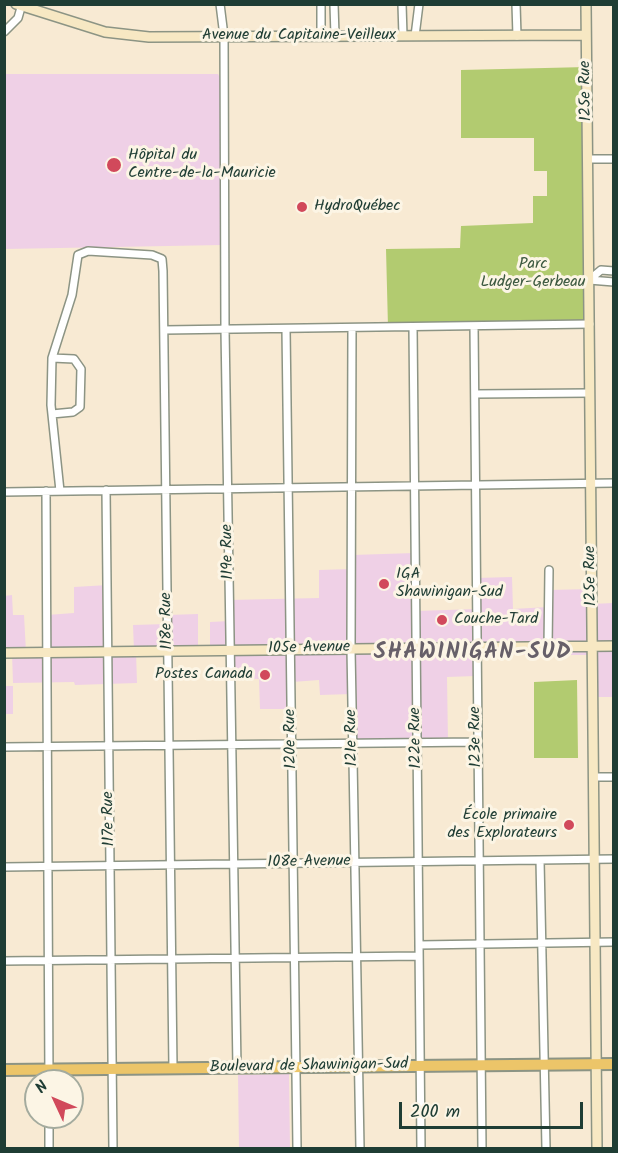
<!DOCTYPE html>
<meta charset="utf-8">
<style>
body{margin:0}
#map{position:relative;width:618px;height:1153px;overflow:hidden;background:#f8ead3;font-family:Kalam,sans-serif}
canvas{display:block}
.frame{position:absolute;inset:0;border:6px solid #1f3d34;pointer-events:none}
.north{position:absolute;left:24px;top:1069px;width:60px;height:60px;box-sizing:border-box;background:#fcf5e5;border:2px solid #a4ab9e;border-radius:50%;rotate:314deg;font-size:16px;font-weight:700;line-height:24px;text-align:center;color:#1f3d34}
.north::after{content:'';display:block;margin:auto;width:21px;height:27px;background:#d1495b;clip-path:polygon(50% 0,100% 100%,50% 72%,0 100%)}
.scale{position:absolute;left:399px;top:1102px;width:184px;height:27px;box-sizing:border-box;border:3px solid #1f3d34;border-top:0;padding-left:8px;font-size:18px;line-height:21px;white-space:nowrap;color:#1f3d34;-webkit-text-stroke:4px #fcf5e5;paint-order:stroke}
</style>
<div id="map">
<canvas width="618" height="1153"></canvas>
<div class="frame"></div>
<div class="north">N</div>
<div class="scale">200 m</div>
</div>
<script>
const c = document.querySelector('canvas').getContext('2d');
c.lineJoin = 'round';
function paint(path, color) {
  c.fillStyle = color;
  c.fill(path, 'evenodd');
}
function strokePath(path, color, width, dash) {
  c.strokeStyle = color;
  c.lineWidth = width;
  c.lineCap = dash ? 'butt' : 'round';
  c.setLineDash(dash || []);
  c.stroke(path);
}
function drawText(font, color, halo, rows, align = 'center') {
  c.font = font + ' Kalam,sans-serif';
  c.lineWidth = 6;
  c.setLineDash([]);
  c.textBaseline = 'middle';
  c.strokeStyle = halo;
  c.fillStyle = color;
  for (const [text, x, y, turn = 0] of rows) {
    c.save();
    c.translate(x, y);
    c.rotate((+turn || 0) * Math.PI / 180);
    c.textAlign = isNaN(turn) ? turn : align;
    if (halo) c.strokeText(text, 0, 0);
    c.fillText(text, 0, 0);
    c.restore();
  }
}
paint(new Path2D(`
 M4 74H218L224 85 222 245 5 249Z
 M415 553 416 611 477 609 476 578 512 577 513 609 548 607 549 590 592 589V604L613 603V697H593L590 655H480L476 676 447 677 448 742 353 743 352 694 320 695 319 680 292 682V709H260L259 679 231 678 230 651 136 652 137 683 75 685 74 682 13 683 12 653H5L4 596 12 595 13 615H24L26 652H47V615L74 613V587L108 585V651H134L133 625 167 624 168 615 198 614V647H210V622L230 621 229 600 319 598V570L351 569 352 555Z
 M5 686H13V714H5Z
 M289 1074 290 1148H239L238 1075Z`), '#efd0e6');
paint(new Path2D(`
 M587 67 590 324 388 327 386 249 460 248 461 226 533 223V196H547V171H534V138H461V70Z
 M577 680 578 758H534V682Z`), '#b2cb70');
const street = new Path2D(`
 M220 4 224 36 225 329 237 1068
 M321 4V36
 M334 4 335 36
 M402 4 403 36
 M516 4 517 36
 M4 32 18 18 22 4
 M415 36 419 4
 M587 159H614
 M589 280 601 270 614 271
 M589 280 614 282
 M474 326 482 1148
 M413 327 421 1148
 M352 328 351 649 360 1148
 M286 329 297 1148
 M164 330 590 324
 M52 358 74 359 81 369 80 407 73 412 52 414
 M475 394 590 393
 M106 490 113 1148
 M46 491 49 1081
 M60 491 51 405 52 358 72 295 78 255 88 251 152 255 162 259 163 271 173 1068
 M4 492 614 483
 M548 647 549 570
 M4 747 477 742
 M593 777H614
 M540 860 546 1148
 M4 867 614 859
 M419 945 614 942
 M4 961 419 956
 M49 1117V1148`);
const secondary = new Path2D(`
 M16 4 105 32 149 37 586 35
 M586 4 597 1148
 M4 653 614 646`);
const primary = new Path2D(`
 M4 1070 614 1064`);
strokePath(street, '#8c9484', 10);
strokePath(secondary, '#8c9484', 12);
strokePath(primary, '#8c9484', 14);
strokePath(street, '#fff', 7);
strokePath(secondary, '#f7e8c3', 9);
strokePath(primary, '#ecc569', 10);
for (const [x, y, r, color] of [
 [114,165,8,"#d1495b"],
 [302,207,6,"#d1495b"],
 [384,584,6,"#d1495b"],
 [442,620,6,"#d1495b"],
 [265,675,6,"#d1495b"],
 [569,825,6,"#d1495b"]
]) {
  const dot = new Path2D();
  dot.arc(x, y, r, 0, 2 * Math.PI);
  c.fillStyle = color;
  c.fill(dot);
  strokePath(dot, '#fcf5e5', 2);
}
drawText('16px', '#1f3d34', '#fcf5e5', [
 ["Avenue du Capitaine-Veilleux",299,36],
 ["125e Rue",587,91,-91],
 ["119e Rue",229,552,-91],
 ["125e Rue",592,576,-91],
 ["118e Rue",168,621,-91],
 ["105e Avenue",309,649,-1],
 ["123e Rue",477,737,-91],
 ["121e Rue",353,738,-91],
 ["122e Rue",417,738,-91],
 ["120e Rue",292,739,-91],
 ["117e Rue",110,819,-91],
 ["108e Avenue",309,863,-1],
 ["Boulevard de Shawinigan-Sud",309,1067,-1]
]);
drawText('16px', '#1f3d34', '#fcf5e5', [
 ["Hôpital du",128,156],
 ["Centre-de-la-Mauricie",128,174],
 ["HydroQuébec",314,207],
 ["IGA",396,575],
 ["Shawinigan-Sud",396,593],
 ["Couche-Tard",454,620],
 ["Postes Canada",253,675,"right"],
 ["École primaire",557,816,"right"],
 ["des Explorateurs",557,834,"right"]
], 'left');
drawText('16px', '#3c5940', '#fcf5e5', [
 ["Parc",533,265],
 ["Ludger-Gerbeau",533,283]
]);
c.letterSpacing = '1.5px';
drawText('bold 22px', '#676069', '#fcf5e5', [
 ["SHAWINIGAN-SUD",473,654]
]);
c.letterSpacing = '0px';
</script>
